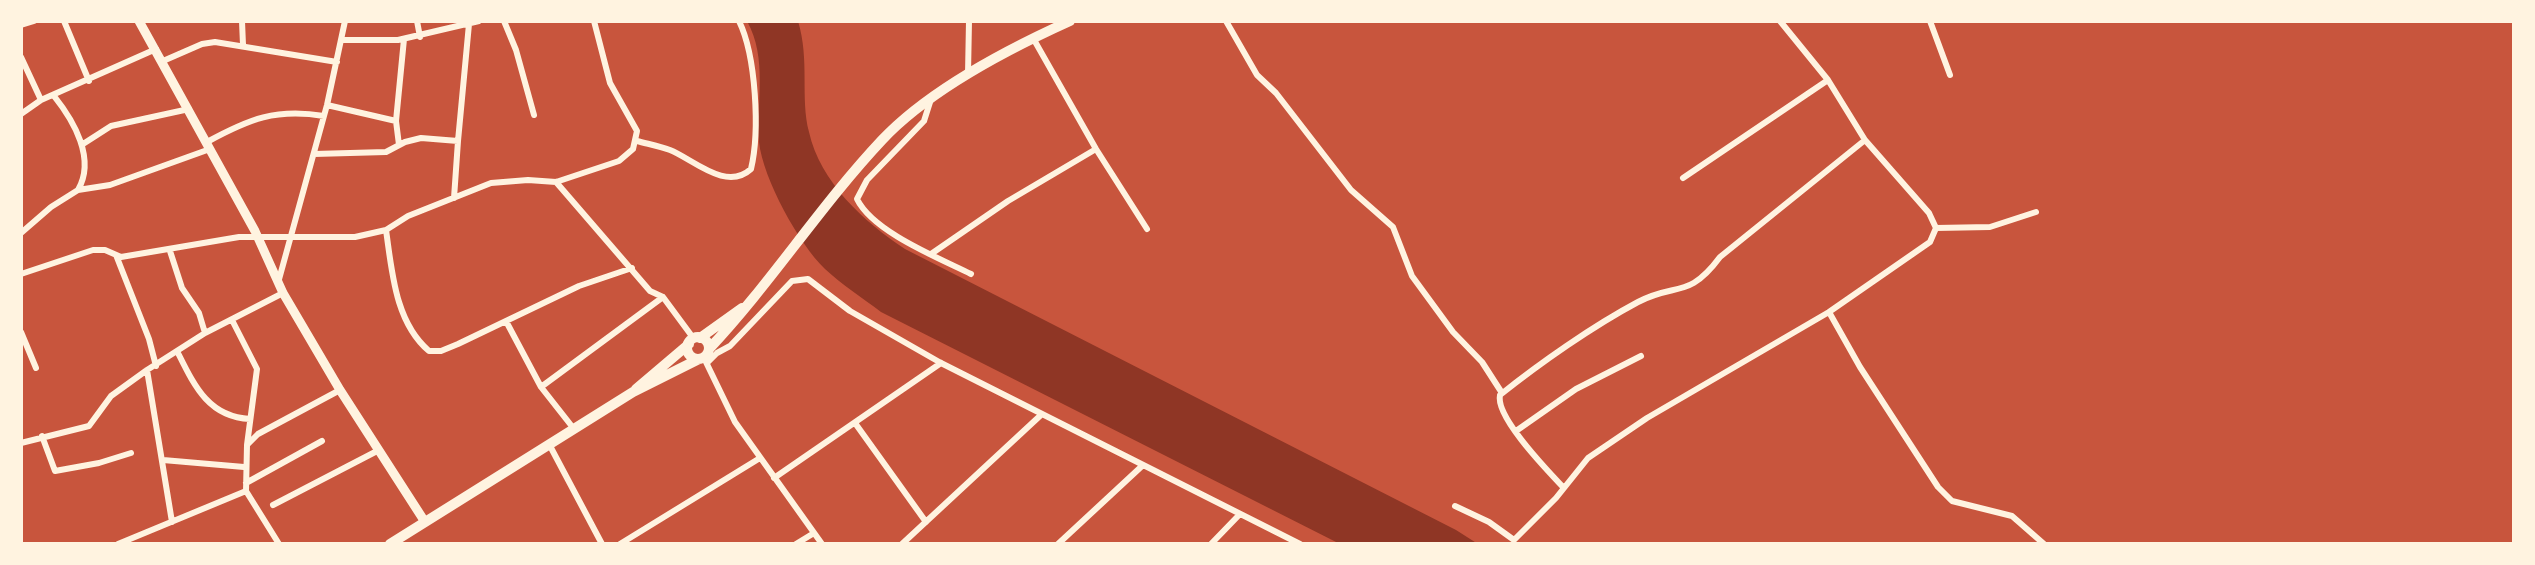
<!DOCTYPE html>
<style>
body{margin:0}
#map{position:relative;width:2535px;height:565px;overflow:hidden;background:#c8553d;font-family:Montserrat,sans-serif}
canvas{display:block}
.frame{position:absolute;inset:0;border:23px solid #fff3e0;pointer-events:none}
</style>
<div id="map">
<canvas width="2535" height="565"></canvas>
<div class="frame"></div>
</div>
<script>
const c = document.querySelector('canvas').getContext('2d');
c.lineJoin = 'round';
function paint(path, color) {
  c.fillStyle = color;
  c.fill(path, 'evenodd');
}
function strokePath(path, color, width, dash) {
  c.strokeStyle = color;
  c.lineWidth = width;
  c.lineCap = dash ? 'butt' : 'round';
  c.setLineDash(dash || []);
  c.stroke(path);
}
paint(new Path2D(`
 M747 21H798C810 61 800 97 809 132 820 182 864 222 905 249L1456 530 1478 544H1340L881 312C863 298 842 285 825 269 799 244 763 179 759 142 756 102 768 59 747 21Z`), '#8f3625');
strokePath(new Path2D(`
 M64 21 89 81
 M242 21 243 45
 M417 21 420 37
 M504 21 516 50 534 115
 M1226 21 1257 75 1276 93 1351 190 1393 227 1412 276 1453 332 1482 362 1502 393
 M1780 21 1828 80 1865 140 1929 213 1936 228 1930 242 1829 312
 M1930 21 1950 75
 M21 25 34 21
 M1033 38 1096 149 1147 229
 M342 40H398L479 21
 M21 57 41 100
 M163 61 202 44 215 42 337 62
 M968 74 969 21
 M54 96C74 121 96 159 78 190
 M931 99 924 121 867 180 857 199C873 232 939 258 971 274
 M327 105 396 121
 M21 114 41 100 156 49
 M458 141 469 24
 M637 141C648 144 659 146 670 150 693 159 726 192 751 169 760 131 756 56 739 21
 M207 142C249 119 276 108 324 116
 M83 144 111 126 189 109
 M399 145 396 121 404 39
 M314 154 386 152 405 142 421 138 458 141 454 198
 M1683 178 1828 80
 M556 182 650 291 663 297 694 339
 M1936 228 1990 227 2036 212
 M386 230C392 271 395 322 429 351H441L458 344 579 286 632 268
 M21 233 51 207 78 190 110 185 210 149
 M170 251 182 288 199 313 205 333
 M931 254 1008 201 1096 149
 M116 255 149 339 156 366
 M21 274 93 250H105L121 257 239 237H355L386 230 408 216 491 183 528 180 556 182 619 161 633 149 637 131 610 83 594 21
 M278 283 327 105 345 21
 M232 320 257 369 247 445
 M507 323 541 387 574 429
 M21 332 36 368
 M177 351C194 385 208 417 250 419
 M704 358 735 422 822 544
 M707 363 717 353 730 346 792 281 808 279 850 311 941 363 1300 544
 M147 370 172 522
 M541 387 663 297
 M855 423 926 522
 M1516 431 1576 389 1641 356
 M42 436 55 471 99 463 131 453
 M21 443 89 426 111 396 147 370 205 333 283 293
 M549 444 602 544
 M163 460 244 467
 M774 478 941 363
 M246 483 322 441
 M1563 487C1548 471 1495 417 1500 395 1540 363 1593 326 1638 302 1676 282 1688 300 1720 257L1865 140
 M246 491 279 544
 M273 505 379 450
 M1455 506 1489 522 1514 540 1556 498 1588 458 1647 418 1829 312 1860 367 1938 487 1952 501 2012 516 2044 544
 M118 544 246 491 247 445 258 434 340 390
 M620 544 760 458
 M796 544 814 533
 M902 544 1042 414
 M1058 544 1142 466
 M1211 544 1240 514`), '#fff3e0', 6);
strokePath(new Path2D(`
 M139 21 255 231 283 293 340 390 425 522`), '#fff3e0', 9);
strokePath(new Path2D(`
 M687 348a11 11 0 1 1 22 0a11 11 0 1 1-22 0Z
 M700 338 742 308
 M709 349C771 283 820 206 882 140 929 90 1008 49 1070 21
 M636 389 689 344
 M390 544 633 392 699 359`), '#fff3e0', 10);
</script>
